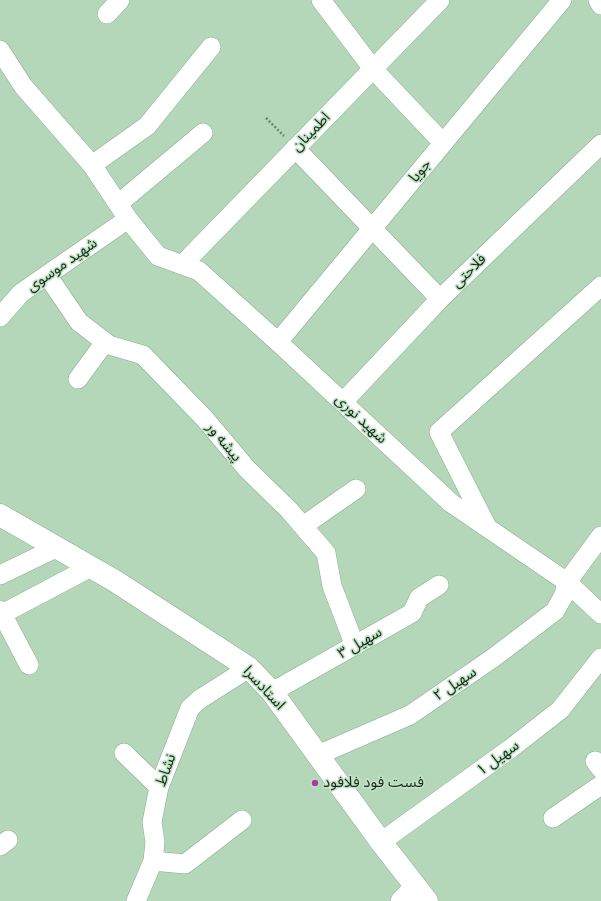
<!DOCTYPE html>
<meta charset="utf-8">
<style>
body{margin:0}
canvas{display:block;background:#b3d7b8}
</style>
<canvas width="601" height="901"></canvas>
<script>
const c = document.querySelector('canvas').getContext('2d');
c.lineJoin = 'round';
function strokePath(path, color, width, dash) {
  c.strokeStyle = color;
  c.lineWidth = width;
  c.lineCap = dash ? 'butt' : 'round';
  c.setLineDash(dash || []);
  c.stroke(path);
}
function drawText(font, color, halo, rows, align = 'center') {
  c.font = font + ' Figtree,"Noto Sans Arabic",sans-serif';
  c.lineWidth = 3;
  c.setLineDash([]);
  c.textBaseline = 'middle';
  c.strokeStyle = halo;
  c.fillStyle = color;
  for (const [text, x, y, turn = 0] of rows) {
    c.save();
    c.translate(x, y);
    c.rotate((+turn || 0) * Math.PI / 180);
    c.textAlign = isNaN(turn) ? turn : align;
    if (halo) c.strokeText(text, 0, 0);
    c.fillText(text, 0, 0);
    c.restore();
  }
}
const minor = new Path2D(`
 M321 0 373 69 443 143
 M598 0 601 5
 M107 14 120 0
 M0 50 23 86 92 165 128 219 158 256 199 271 278 342 451 503 567 582 601 614
 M295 148 440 299
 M92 165 147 126 211 47
 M118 204 203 133
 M182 265 440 0
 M47 275 79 322 109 345 143 355 205 419 247 469 289 510 326 553 332 586 355 646
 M0 317 21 293 128 219
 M278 342 562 0
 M78 379 105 342
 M343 402 440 299 601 144
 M303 526 356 489
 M487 527 439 432 601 286
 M0 575 58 547
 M0 610 29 665
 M2 614 91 567
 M272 692 412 613 419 598 439 585
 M124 753 159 787
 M318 755 410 715 493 658 555 611 564 595 567 582 601 536
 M595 761 601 769
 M553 818 601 785
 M381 842 510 749 560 710 601 658
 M0 846 8 840
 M153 861 185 864 242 820
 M136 901 153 861 155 842 152 822 159 787 190 708 200 699 249 668
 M400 901 415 885`);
const major = new Path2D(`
 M0 515 115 581 249 668 272 692 381 842 427 901`);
strokePath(minor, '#8aad8f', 20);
strokePath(major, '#8aad8f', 23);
strokePath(new Path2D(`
 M266 118 284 136`), '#6a836e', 2.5, [2, 2]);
strokePath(minor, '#fff', 19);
strokePath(major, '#fff', 22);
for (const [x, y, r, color] of [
 [315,783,4,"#a53fa3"]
]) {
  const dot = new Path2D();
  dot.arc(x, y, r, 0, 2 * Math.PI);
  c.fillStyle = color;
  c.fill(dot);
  strokePath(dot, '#c0e4c5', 1.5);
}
drawText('15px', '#1c2a1e', '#c0e4c5', [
 ["اطمینان",311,132,-46],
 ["جویا",420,171,-50],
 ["شهید موسوی",62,265,-35],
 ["فلاحتی",469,271,-44],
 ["شهید نوری",361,419,43],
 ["پیشه ور",224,442,50],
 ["سهیل ۳",360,643,-30],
 ["سهیل ۲",455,684,-34],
 ["استادسرا",264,688,47],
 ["سهیل ۱",498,758,-36],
 ["نشاط",166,770,-70]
]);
drawText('15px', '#1c2a1e', '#c0e4c5', [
 ["فست فود فلافود",323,783]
], 'left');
</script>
